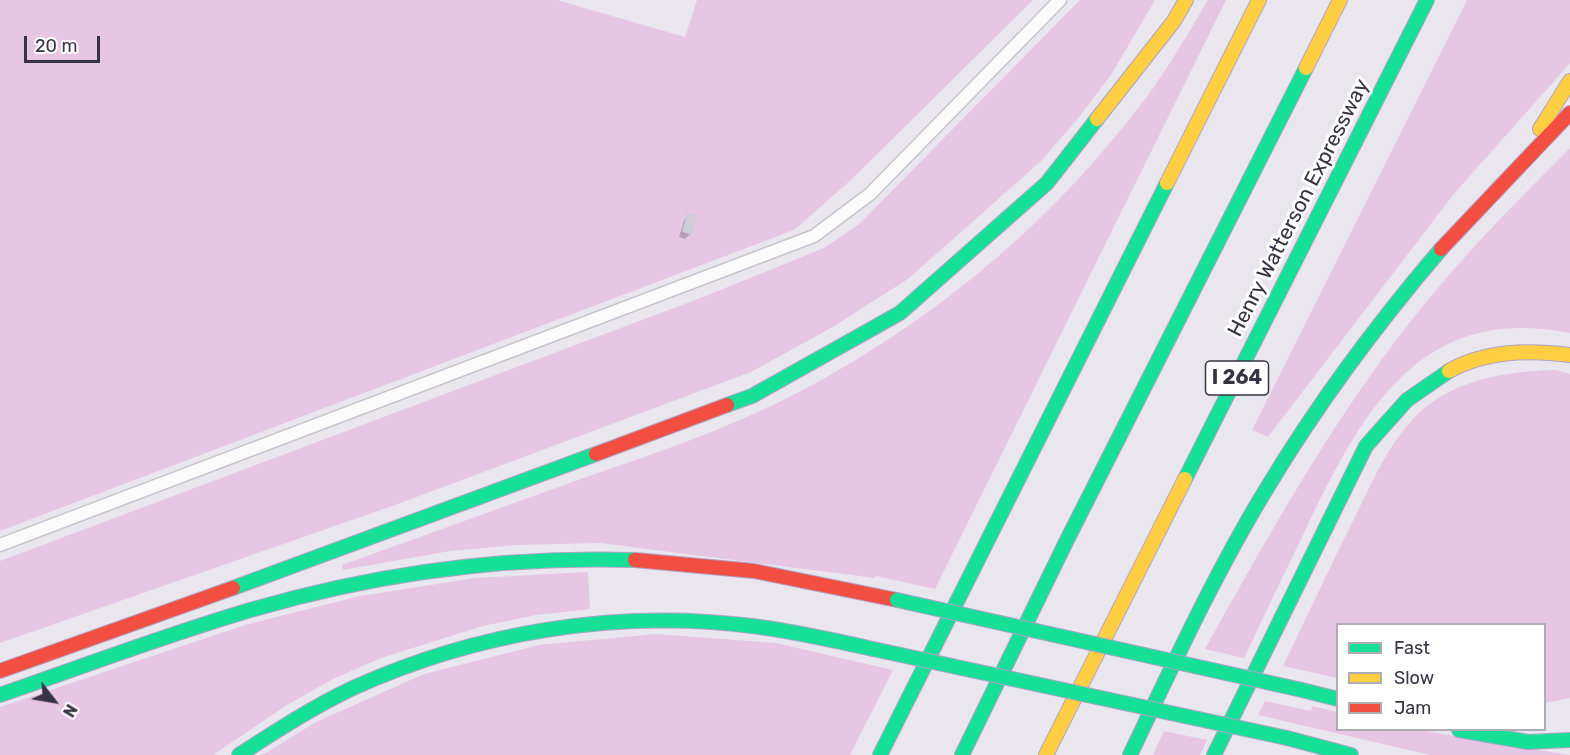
<!DOCTYPE html>
<style>
body{margin:0}
#map{position:relative;width:1570px;height:755px;overflow:hidden;background:#eae6ee;font-family:Rubik,sans-serif}
canvas{display:block}
.legend{position:absolute;left:1336px;top:623px;width:210px;height:108px;box-sizing:border-box;background:#fff;border:2px solid #afadb3;margin:0;padding:8px 10px;list-style:none;font-size:18px;color:#383342}
.legend li{display:flex;align-items:center;gap:12px;height:30px}
.legend b{width:30px;border:2px solid #afadb3}
.north{position:absolute;left:24px;top:671px;width:60px;height:60px;-webkit-text-stroke:4px #fff;paint-order:stroke;rotate:121deg;font-size:16px;font-weight:700;line-height:24px;text-align:center;color:#383342}
.north::after{content:'';display:block;margin:auto;width:21px;height:27px;background:#383342;clip-path:polygon(50% 0,100% 100%,50% 72%,0 100%)}
.scale{position:absolute;left:24px;top:36px;width:76px;height:27px;box-sizing:border-box;border:3px solid #383342;border-top:0;padding-left:8px;font-size:18px;line-height:21px;white-space:nowrap;color:#383342;-webkit-text-stroke:4px #fff;paint-order:stroke}
</style>
<div id="map">
<canvas width="1570" height="755"></canvas>
<ul class="legend">
<li><b style="height:8px;background:#16e098"></b>Fast</li>
<li><b style="height:8px;background:#ffcf43"></b>Slow</li>
<li><b style="height:8px;background:#f24e42"></b>Jam</li>
</ul>
<div class="north">N</div>
<div class="scale">20 m</div>
</div>
<script>
const c = document.querySelector('canvas').getContext('2d');
c.lineJoin = 'round';
function paint(path, color) {
  c.fillStyle = color;
  c.fill(path, 'evenodd');
}
function strokePath(path, color, width, dash) {
  c.strokeStyle = color;
  c.lineWidth = width;
  c.lineCap = dash ? 'butt' : 'round';
  c.setLineDash(dash || []);
  c.stroke(path);
}
function drawText(font, color, halo, rows, align = 'center') {
  c.font = font + ' Rubik,sans-serif';
  c.lineWidth = 6;
  c.setLineDash([]);
  c.textBaseline = 'middle';
  c.strokeStyle = halo;
  c.fillStyle = color;
  for (const [text, x, y, turn = 0] of rows) {
    c.save();
    c.translate(x, y);
    c.rotate((+turn || 0) * Math.PI / 180);
    c.textAlign = isNaN(turn) ? turn : align;
    if (halo) c.strokeText(text, 0, 0);
    c.fillText(text, 0, 0);
    c.restore();
  }
}
paint(new Path2D(`
 M0 0H557L685 37 697 0H1033L852 179 794 230 0 531Z
 M1080 0H1155L1111 75 1076 121 1040 162 908 279 831 328 751 372 395 505 0 643V561L698 299 824 248 859 224Z
 M1208 0H1226L935 589 876 576 875 578 600 543 517 545 450 551 343 570 342 565C421 537 499 508 578 480 653 454 731 428 801 391 937 319 1056 219 1148 95 1170 65 1189 32 1208 0Z
 M1467 0H1570V63L1453 195 1268 437 1252 430Z
 M1570 148V333C1424 304 1366 405 1311 518 1289 565 1266 611 1244 658L1205 649C1272 529 1339 408 1427 301 1471 247 1521 197 1570 148Z
 M1556 370 1570 374V698L1545 703 1544 624H1338L1337 678 1283 666C1307 616 1330 567 1355 517 1372 483 1388 444 1416 416 1452 379 1508 371 1556 370Z
 M588 572 590 609 536 615 483 626 381 658 333 679 287 705 213 755H0V707L245 625 360 596 475 578Z
 M656 634 776 643 893 670 850 755H262L316 722 424 674 539 645Z
 M1265 701 1311 711 1312 706 1337 712 1338 730H1420L1570 755H1430L1258 715Z
 M1164 731 1207 740 1200 755H1153Z`), '#e7c6e3');
paint(new Path2D(`
 M689 215 690 234 685 239 679 237 684 221Z`), '#0003');
const building = new Path2D(`
 M688 214 697 216 691 234 683 231Z`);
paint(building, '#d1cdd6');
strokePath(building, '#d0ccd6', 1.5);
const lane = new Path2D(`
 M0 545 814 236 870 194 1060 0`);
const fast = new Path2D(`
 M727 405 752 396 900 313 1047 183 1097 119
 M1185 479 1427 0
 M233 588 596 454
 M1302 690 1338 699
 M0 695C84 666 168 634 254 609 378 573 506 556 635 560
 M1459 730 1528 742 1570 740
 M1287 738 1351 755
 M239 755C276 731 313 707 353 688 477 632 616 609 752 626 793 631 833 640 873 649
 M880 755 1167 183
 M962 755 1066 542 1306 68
 M1130 755C1173 665 1215 573 1267 488 1318 403 1377 324 1441 249
 M1214 755 1366 446 1407 400 1449 371`);
const slow = new Path2D(`
 M1306 68 1340 0
 M1097 119 1174 21 1186 0
 M1540 129 1570 81
 M1167 183 1259 0
 M1449 371C1486 350 1529 350 1570 355
 M1046 755 1185 479`);
const jam = new Path2D(`
 M1441 249 1570 113
 M596 454 727 405
 M635 560 754 571 897 600
 M0 671 233 588`);
strokePath(lane, '#c7c3cc', 15);
strokePath(fast, '#afa2c5', 16);
strokePath(slow, '#afa2c5', 16);
strokePath(jam, '#afa2c5', 16);
strokePath(lane, '#fcfbfc', 12);
strokePath(fast, '#16e098', 14);
strokePath(slow, '#ffcf43', 14);
strokePath(jam, '#f24e42', 14);
const fastBridge = new Path2D(`
 M897 600 1302 690
 M873 649 1287 738`);
strokePath(fastBridge, '#afa2c5', 16, []);
strokePath(fastBridge, '#16e098', 14);
for (const [x, y, w] of [
 [1237,378,63]
]) {
  const box = new Path2D();
  box.roundRect(x - w / 2, y - 17, w, 34, 4.5);
  c.fillStyle = '#fff';
  c.fill(box);
  strokePath(box, '#383342', 1.5);
}
drawText('bold 20px', '#383342', null, [
 ["I 264",1237,378]
]);
drawText('21px', '#383342', '#fff', [
 ["Henry Watterson Expressway",1299,208,-63]
]);
</script>
